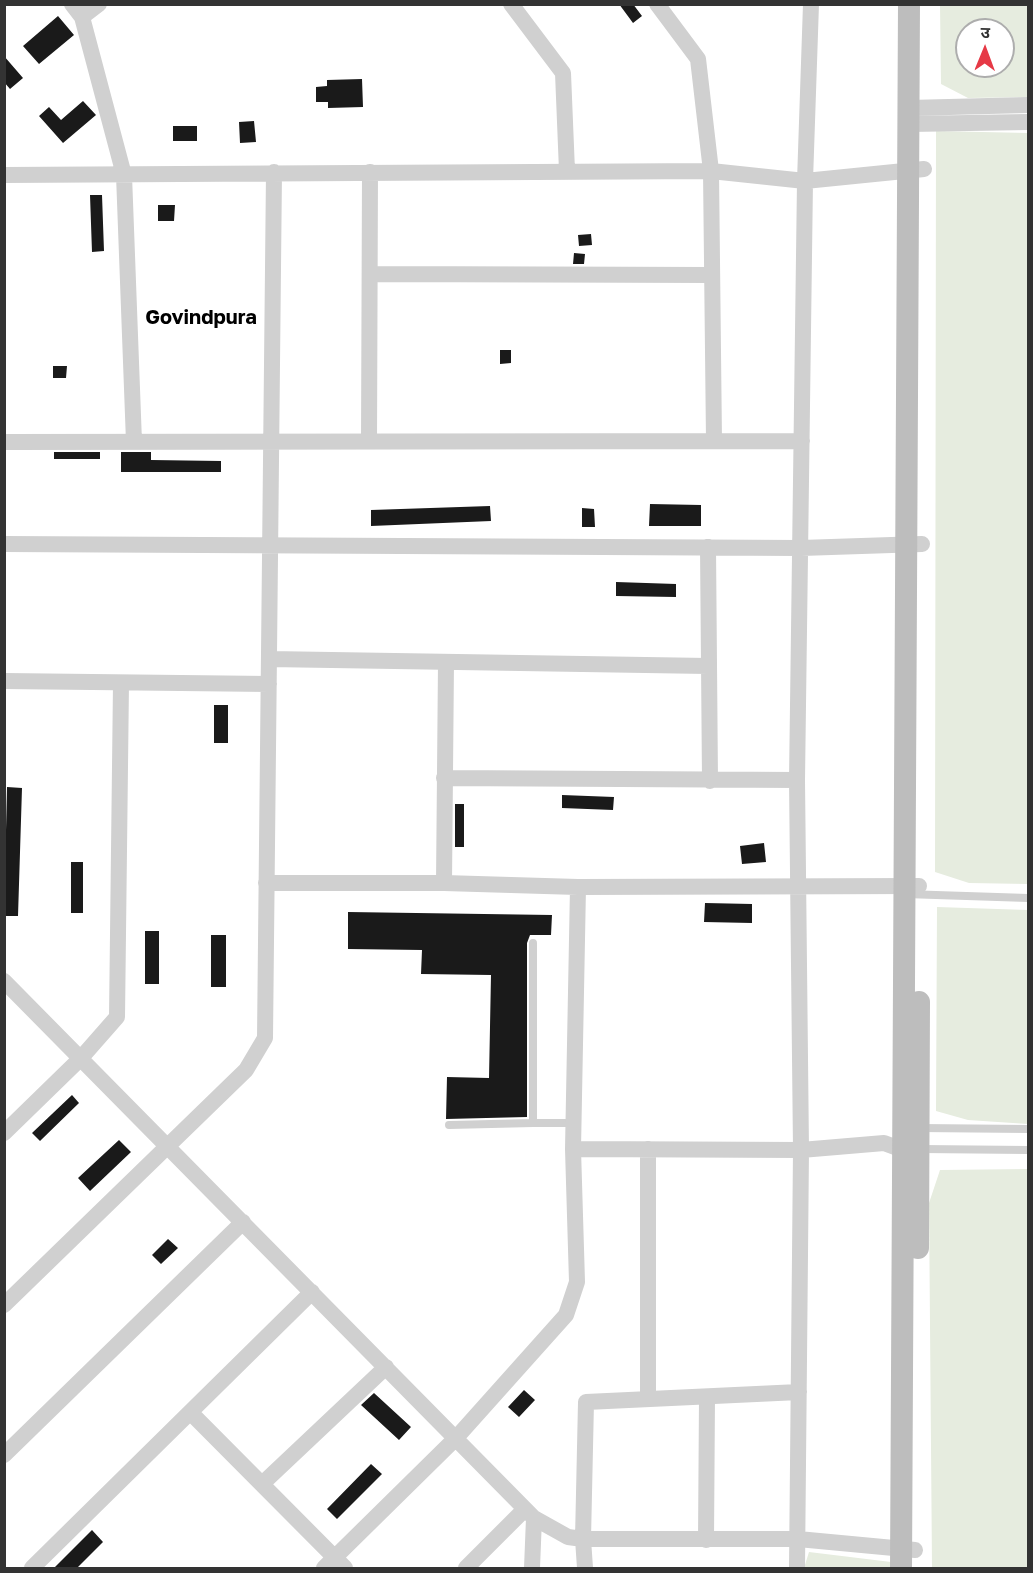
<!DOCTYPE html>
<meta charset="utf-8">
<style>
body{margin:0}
#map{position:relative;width:1033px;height:1573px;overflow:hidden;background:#fff;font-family:"Golos Text","Noto Sans Devanagari",sans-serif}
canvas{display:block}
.frame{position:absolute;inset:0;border:6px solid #333;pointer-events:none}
.north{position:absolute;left:955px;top:18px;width:60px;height:60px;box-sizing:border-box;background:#fff;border:2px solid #adadad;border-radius:50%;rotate:1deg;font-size:16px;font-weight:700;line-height:24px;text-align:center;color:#333}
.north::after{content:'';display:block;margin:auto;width:21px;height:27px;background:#e63946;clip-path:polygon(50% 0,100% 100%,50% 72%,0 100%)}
</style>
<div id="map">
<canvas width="1033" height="1573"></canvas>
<div class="frame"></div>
<div class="north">उ</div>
</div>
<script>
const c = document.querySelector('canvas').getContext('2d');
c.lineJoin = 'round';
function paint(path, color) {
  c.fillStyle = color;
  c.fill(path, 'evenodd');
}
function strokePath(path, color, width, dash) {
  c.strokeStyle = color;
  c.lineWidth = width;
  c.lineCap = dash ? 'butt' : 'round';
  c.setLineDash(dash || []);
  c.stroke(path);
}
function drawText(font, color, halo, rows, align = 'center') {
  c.font = font + ' "Golos Text",sans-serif';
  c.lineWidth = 6;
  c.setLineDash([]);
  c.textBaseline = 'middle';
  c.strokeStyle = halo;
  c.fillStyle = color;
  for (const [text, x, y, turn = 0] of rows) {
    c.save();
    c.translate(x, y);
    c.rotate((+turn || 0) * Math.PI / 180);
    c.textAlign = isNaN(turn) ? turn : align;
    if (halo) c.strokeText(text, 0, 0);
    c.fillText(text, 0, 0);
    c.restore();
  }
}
paint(new Path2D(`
 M940 5H1028V97L968 98 941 84ZM967 30H1003V66H967Z
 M936 131 1028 133V884L969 883 935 872Z
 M937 907 1028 910V1124L968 1120 936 1111Z
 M1028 1169V1568H932L929 1203 940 1170Z
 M809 1552 891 1562V1568H804Z`), '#e6ecdf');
paint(new Path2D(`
 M619 4H633L642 16 633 23Z
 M58 16 74 35 39 64 23 46Z
 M4 56 23 78 10 89 4 82Z
 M362 79 363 107 328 108V102H316V87L327 86V80Z
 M83 101 96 115 63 143 39 116 49 107 61 120Z
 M254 121 256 142 240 143 239 122Z
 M173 126H197V141H173Z
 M90 195H102L104 251 92 252Z
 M158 205H175L174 221H158Z
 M591 234 592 245 579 246 578 235Z
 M574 253 585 254 584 264H573Z
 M500 350H511V363L500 364Z
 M53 366H67L66 378H53Z
 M54 452H100V459H54Z
 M121 452H151V460L221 461V472H121Z
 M650 504 701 505V526H649Z
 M490 506 491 521 371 526V510Z
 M582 508 594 509 595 527H582Z
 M616 582 676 584V597L616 596Z
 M214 705H228V743H214Z
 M7 787 22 788 18 916H4Z
 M562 795 614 797 613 810 562 808Z
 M455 804H464V847H455Z
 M764 843 766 862 742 864 740 846Z
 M71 862H83V913H71Z
 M705 903 752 904V923L704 922Z
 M348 912 552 915 551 935H530L527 943V1117L446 1119 447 1077 489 1078 491 975 421 974 422 950 348 949Z
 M145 931H159V984H145Z
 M211 935H226V987H211Z
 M72 1095 79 1103 40 1141 32 1133Z
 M119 1140 131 1152 90 1191 78 1178Z
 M168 1239 178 1248 161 1264 152 1255Z
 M524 1390 535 1400 519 1417 508 1407Z
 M374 1393 411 1427 399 1440 361 1405Z
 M371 1464 382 1474 337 1519 327 1509Z
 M92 1530 103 1542 76 1569H53Z`), '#1a1a1a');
strokePath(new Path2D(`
 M905 894 1028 898
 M533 943V1123H573
 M449 1125 533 1123
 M919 1128 1028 1129
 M921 1149 1028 1150`), '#d0d0d0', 8);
strokePath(new Path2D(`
 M72 4 82 17 124 175 134 442
 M511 4 563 73 567 171
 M657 4 698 59 711 171 714 441
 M82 17 99 4
 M909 108 1028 105
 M910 124 1028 122
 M4 175 711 171 805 181 924 169
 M370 274 712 275
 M369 441 370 172
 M4 442 802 441
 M4 544 801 548 922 544
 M708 547 710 781
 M269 659 708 666
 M4 681 269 684
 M444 778 797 780
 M266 883H444L578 887 919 886
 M444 883 446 662
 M4 981 534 1518 568 1537 583 1539H798L915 1550
 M4 1133 81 1058 117 1017 121 683
 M573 1149 801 1150 884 1143 903 1150 912 1149
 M648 1149V1399
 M4 1305 246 1070 265 1038 274 172
 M191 1413 345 1568
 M4 1455 243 1222
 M262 1484 386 1367
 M706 1540 707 1397
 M32 1568 312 1292
 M324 1568 456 1438 566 1315 577 1282 573 1149 578 887
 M466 1568 525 1509
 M532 1568 534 1518
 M585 1568 583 1539 586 1402 799 1392
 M797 1568 801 1150 797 780 805 181 811 4`), '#d0d0d0', 16);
strokePath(new Path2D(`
 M918 1248 919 1002
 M901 1568 909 4`), '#bdbdbd', 22);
drawText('bold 20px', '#000', '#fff', [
 ["Govindpura",201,318]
]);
</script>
